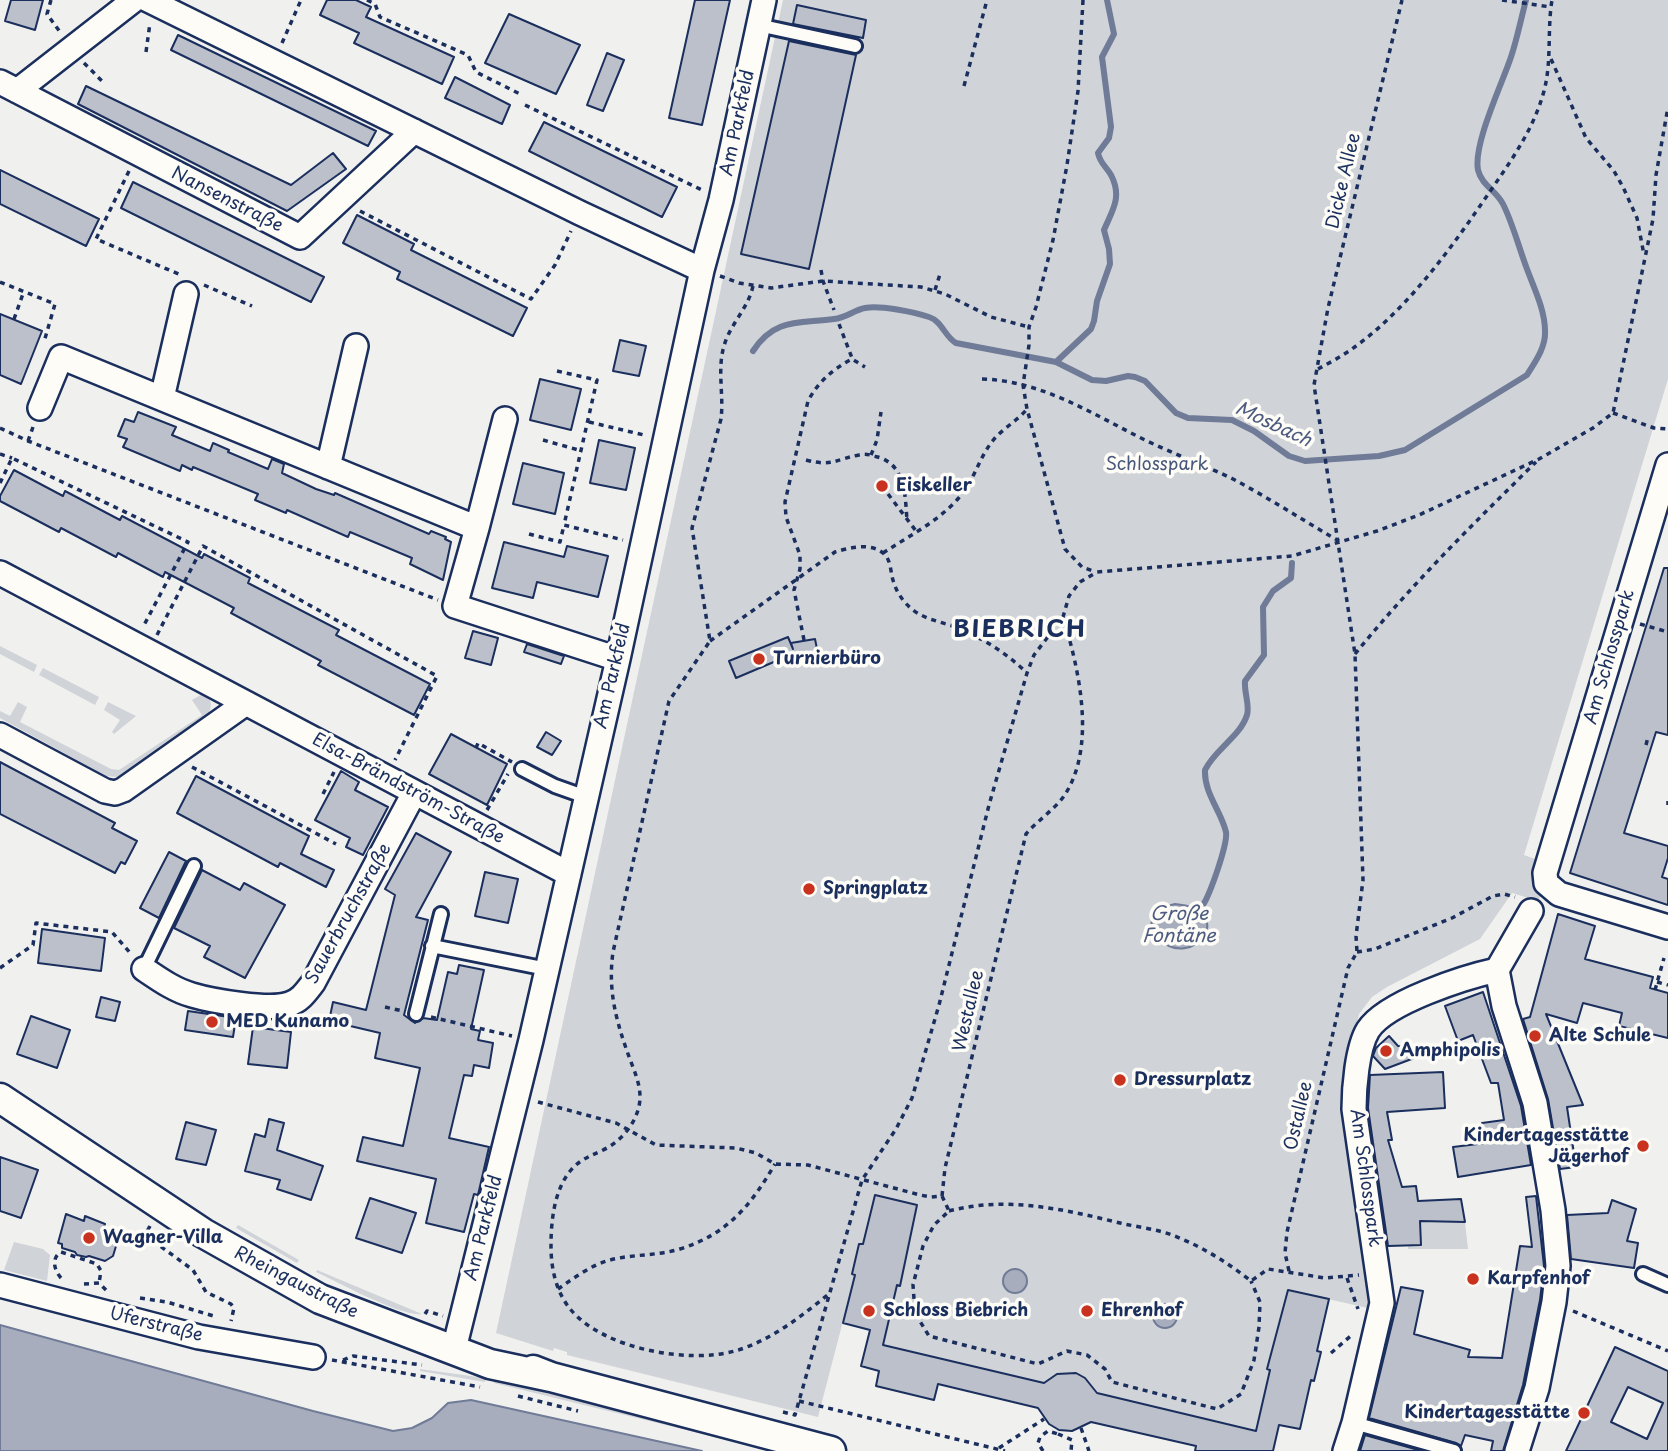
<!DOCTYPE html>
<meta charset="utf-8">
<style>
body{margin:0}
canvas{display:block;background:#f0f0ee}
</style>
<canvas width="1668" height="1451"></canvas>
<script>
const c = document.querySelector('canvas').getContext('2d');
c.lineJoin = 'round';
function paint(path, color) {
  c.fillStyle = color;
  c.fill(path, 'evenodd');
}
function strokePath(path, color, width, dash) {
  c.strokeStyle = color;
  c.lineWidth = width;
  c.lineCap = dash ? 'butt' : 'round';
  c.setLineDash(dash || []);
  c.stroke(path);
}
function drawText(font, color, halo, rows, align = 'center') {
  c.font = font + ' "Playpen Sans",sans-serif';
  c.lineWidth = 7;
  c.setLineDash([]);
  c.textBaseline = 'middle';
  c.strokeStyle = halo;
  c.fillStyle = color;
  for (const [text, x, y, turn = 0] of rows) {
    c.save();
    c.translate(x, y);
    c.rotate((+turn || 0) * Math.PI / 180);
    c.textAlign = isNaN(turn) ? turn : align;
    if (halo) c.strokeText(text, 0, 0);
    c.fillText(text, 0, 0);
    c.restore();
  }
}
paint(new Path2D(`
 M783 0H1668V379L1524 855 1538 860 1535 885 1541 895 1538 901 1512 893 1480 939 1387 987 1372 997 1359 1014 1343 1097 1372 1309 1288 1290 1267 1369 1270 1370 1259 1419 1262 1433 1096 1393C1086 1369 1062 1367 1044 1383L881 1345 886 1333 897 1285H900L917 1205 875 1195 863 1244H859L852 1274 855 1275 818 1417 567 1355V1352L554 1348 553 1351 496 1333Z
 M0 646 37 665 34 672 0 654Z
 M43 668 99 697 95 705 39 675Z
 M204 693C213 699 213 710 205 717L118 777 106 776 0 718V711L10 716 18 702 27 707 20 722 111 769 119 770 202 715 192 700Z
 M108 702 136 716 114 734 112 732 120 720 104 710Z
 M1420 1222H1465L1468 1249H1408V1245L1421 1244Z
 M238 1225 299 1260 297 1263 236 1228Z
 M14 1242 43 1249 50 1255 47 1281 4 1270Z
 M317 1270 422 1314C401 1317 338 1282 316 1272Z
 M420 1369 485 1378V1382L420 1371Z
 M494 1379 781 1451H772L494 1383Z`), '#d0d3d8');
const water = new Path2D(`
 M1175 904C1240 910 1192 973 1158 938 1142 922 1158 907 1175 904Z
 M1003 1281a12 12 0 1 1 24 0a12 12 0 1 1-24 0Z
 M1153 1316a12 12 0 1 1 24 0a12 12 0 1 1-24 0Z
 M0 1325 313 1411 393 1431 412 1428 432 1418 448 1403 471 1400 702 1451H0Z`);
paint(water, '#a7adbd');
strokePath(water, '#6f7b97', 2);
strokePath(new Path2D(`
 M753 351C775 317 800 324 834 319 846 318 854 310 865 308 880 305 914 312 929 317 942 321 945 337 956 343L1056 362 1092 380 1106 381 1128 376 1135 377 1145 381 1176 413 1188 418 1232 420 1254 431 1289 456 1305 461 1379 456 1405 450 1527 375C1535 362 1546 347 1545 331 1545 310 1534 288 1527 269 1519 248 1513 224 1503 204 1496 190 1482 186 1478 170 1473 144 1502 84 1511 57 1517 39 1521 19 1526 0
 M1056 362 1091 329 1094 321 1097 301 1110 264 1109 249 1104 230C1112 211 1122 198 1112 177 1108 168 1100 164 1098 153L1109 138 1111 127 1102 57 1114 34 1107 0
 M1203 905C1210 894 1228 844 1226 832 1221 811 1204 793 1205 770 1215 749 1240 737 1247 715 1250 705 1244 693 1245 681L1264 655 1263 607 1273 591 1291 578 1292 563`), '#6f7b97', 6);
const building = new Path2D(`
 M11 0H43L35 30 5 21Z
 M327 0H356L371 7 366 17 454 57 442 84 354 43 359 33 320 15Z
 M695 0H730L702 125 669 118Z
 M797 5 866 20 863 38 793 24Z
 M509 14 580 45 556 94 485 63Z
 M178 35 376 131 368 146 171 50Z
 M789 41 856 55 809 269 741 254Z
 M607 53 624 60 603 111 587 105Z
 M455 77 510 105 502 124 445 98Z
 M86 86 291 185 333 153 346 169 287 211 78 104Z
 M544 122 677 187 662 217 529 151Z
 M0 170 99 219 86 246 0 204Z
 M133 182 324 277 311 302 121 208Z
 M357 215 414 244 411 250 527 308 513 336 397 279 400 272 343 243Z
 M0 314 42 331 21 384 0 375Z
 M620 340 646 346 639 376 613 371Z
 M540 379 581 389 571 430 530 420Z
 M138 412 176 427 172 435 210 451 213 443 229 450 228 452 268 469 272 459 284 464 282 473 316 489 334 495 335 493 429 534 431 531 446 537 445 539 451 542 443 580 410 564 412 558 350 532 348 537 287 510 286 513 255 500 258 494 193 467 192 470 182 465 180 471 123 447 127 439 118 436 125 419 134 422Z
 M599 440 635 448 626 490 590 483Z
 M523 463 564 473 555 514 513 504Z
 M14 470 63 496 65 491 120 520 122 516 202 558 204 554 250 578 248 583 339 630 336 635 430 684 414 715 318 665 321 661 231 613 234 608 165 572 163 577 118 553 116 557 61 528 59 532 0 501V496Z
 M504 542 564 557 567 546 608 556 598 597 537 582 533 598 492 588Z
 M1664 568H1668V735L1656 732 1624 833 1668 846V858L1662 877 1668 879V905L1570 873Z
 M473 631 498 638 491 665 465 658Z
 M788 637 793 649 791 643 815 639 818 654 798 660 795 653 736 678 729 661Z
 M527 644 564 656 561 664 524 652Z
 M546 732 561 741 552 755 537 747Z
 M451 734 507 764 487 805 429 774Z
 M0 762 115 823 112 828 137 841 125 864 121 862 115 873 0 814Z
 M341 771 359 782 355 790 388 807 363 855 346 847 350 838 315 820Z
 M196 776 309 836 301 854 334 870 326 887 280 863 278 867 177 813Z
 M416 833 451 852 416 917 428 920 404 1015 415 1023 423 1018 437 1020 448 972 457 974 459 965 484 970 471 1029 480 1031 478 1040 493 1043 489 1068 474 1065 472 1076 464 1075 449 1138 489 1147 478 1195 474 1194 464 1232 426 1223 436 1179 357 1161 363 1137 403 1146 420 1068 375 1058 380 1033 329 1021 333 1002 366 1010 395 895 385 889Z
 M169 852 186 861 159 918 140 908Z
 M202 870 240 890 244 883 285 905 245 978 204 957 210 946 174 928Z
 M485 872 518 879 508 923 475 916Z
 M1558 914 1595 926 1585 959 1653 977 1650 988 1668 993V1038L1619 1026 1622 1013 1583 1003 1577 1023 1546 1014 1583 1105 1567 1107 1576 1167 1560 1169 1548 1099 1523 1019 1530 1017Z
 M42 929 105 938 101 971 38 963Z
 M1483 992 1521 1106 1531 1165 1458 1177 1453 1147 1486 1143 1482 1123 1504 1120 1498 1083H1491L1473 1035 1458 1041 1445 1006Z
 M101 997 120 1002 115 1021 96 1017Z
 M188 1011 236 1018 233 1037 185 1030Z
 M31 1016 70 1030 57 1068 17 1054Z
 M253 1027 291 1032 287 1068 248 1064Z
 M1389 1036 1398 1046 1441 1048 1385 1069 1373 1056 1376 1048Z
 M1443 1072 1445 1108 1387 1112 1392 1140H1388L1402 1187 1416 1186 1418 1201 1461 1199 1465 1222 1420 1221 1421 1245 1388 1246 1368 1108 1370 1075Z
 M269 1119 284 1123 277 1150 323 1166 311 1200 277 1189 280 1180 245 1171 255 1134 265 1137Z
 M186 1122 216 1130 206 1165 176 1159Z
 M0 1157 38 1170 21 1218 0 1211Z
 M875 1195 917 1205 900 1286 897 1285 883 1345 1044 1383 1057 1374 1076 1373 1085 1378 1097 1393 1256 1431 1270 1370 1267 1369 1288 1290 1329 1299 1317 1351 1321 1352 1314 1381 1311 1380 1300 1429 1279 1425 1273 1451H1195L1196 1446 1091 1422 1072 1431 1059 1430 1049 1424 1038 1408 938 1384 934 1400 876 1386 879 1371 861 1366 870 1330 843 1323 855 1275 852 1274 859 1244H863Z
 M1536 1196 1544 1266 1540 1300 1523 1385 1503 1451H1491L1493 1441 1465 1435 1461 1446 1456 1443 1369 1418 1401 1287 1423 1291 1414 1334 1470 1350 1468 1357 1502 1358 1520 1246 1532 1247 1526 1197Z
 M370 1198 416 1213 402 1253 356 1238Z
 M1612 1200 1636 1209 1627 1241 1638 1243 1634 1268 1571 1259 1567 1215 1608 1213Z
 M66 1214 84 1221 85 1216 105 1224 104 1227 120 1233 113 1256 105 1261 89 1256 86 1257 77 1255 75 1252 62 1248V1244L58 1243Z
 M1615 1347 1668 1371V1451H1566ZM1628 1387 1663 1403 1647 1439 1611 1422Z
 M1365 1435 1422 1451H1360Z`);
paint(building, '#bbc0ca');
strokePath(building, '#1b2f5e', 2);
const service = new Path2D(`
 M758 25 855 46
 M522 769 555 786 586 797
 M432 946 547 969
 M144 969 194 866
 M416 1014 441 914
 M1643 1274 1668 1285
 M1354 1423 1454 1451`);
const minor = new Path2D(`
 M148 0 580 213 702 270
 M0 82 300 237 414 131
 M17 91 134 0
 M162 398 186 294
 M40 408 61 357 477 528 455 606 618 659
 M1668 465 1545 873 1546 883 1559 894 1668 927
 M328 467 356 346
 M477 528 505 419
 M0 573 569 874
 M0 735 105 791 115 793 123 790 246 703
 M144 969C159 979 174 990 192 995 212 1001 270 1011 289 1004 300 1001 306 992 313 983L414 793
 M1497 970 1504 1006 1535 1103 1553 1210 1558 1266 1554 1302 1537 1388 1517 1451
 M0 1285 199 1337 313 1357
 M454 1349 531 1040 618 659 702 270 721 200 764 0
 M1345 1451 1354 1423 1382 1303 1354 1109C1354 1089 1357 1048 1368 1030 1386 1002 1465 977 1497 970L1531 911`);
const tertiary = new Path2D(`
 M0 1098 203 1233 320 1299 490 1364 551 1377
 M533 1370 551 1377 831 1451`);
strokePath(service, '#1b2f5e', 18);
strokePath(minor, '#1b2f5e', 28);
strokePath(tertiary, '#1b2f5e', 33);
strokePath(new Path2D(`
 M51 0 47 14 60 32
 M367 0 375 4 380 17 468 55 476 72 522 95
 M1083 0 1078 91 1067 165 1053 240 1036 307 1029 327V345L1023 385 1027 409 1065 549 1082 567 1096 572
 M1502 0 1551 7
 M282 43 301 0
 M146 52 150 23
 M1551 59 1586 138 1614 171 1623 187 1637 218 1644 255
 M84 63 105 84
 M964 86 987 0
 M525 105 704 191
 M129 171 96 239 181 275
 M360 211 531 299 555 265 571 231
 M821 270 823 281 834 310
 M720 276 739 283 771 288 823 281 921 287 945 294 991 317 1029 327
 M0 282 55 304 44 342
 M204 285 252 306
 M753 286C748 309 730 324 724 346 717 369 724 396 721 419L692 528 710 641 669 701 613 952C608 988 615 1017 627 1051 632 1066 640 1081 640 1097 640 1117 625 1138 607 1148 594 1155 581 1158 571 1170 554 1190 551 1221 551 1246 551 1269 556 1292 571 1310 604 1349 688 1364 735 1351 770 1341 802 1316 830 1293
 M935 290 940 274
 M14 319 24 291
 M839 324 852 358
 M1318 369C1327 364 1337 359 1346 353 1405 314 1452 247 1491 190 1513 158 1534 128 1544 91 1552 61 1547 30 1552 0
 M557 371 597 380 564 525 623 540
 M982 379C1043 381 1092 414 1145 440 1174 454 1204 465 1233 479 1269 498 1304 521 1339 541
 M1613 413 1654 428 1668 429
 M589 422 644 435
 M0 428 28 441 438 600
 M543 440 582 451
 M28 441 33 427
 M0 454 12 458
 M871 455 877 440 881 412
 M806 460C833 467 836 459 859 455 867 453 874 456 881 458 906 468 905 496 907 520
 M0 483 12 458 188 542 143 627
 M882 486 916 531
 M529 534 560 542 564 525
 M883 553C912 534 945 518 965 490 976 474 981 454 995 438 1004 428 1018 420 1027 409
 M1640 624 1668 632
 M157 635 203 546 437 676 395 760
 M804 640 794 590 800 569V555L786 517 785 502 808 401C818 382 833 369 852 359L865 367
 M710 641 835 552C849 548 870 542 883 553 892 560 890 574 894 583 897 593 904 603 913 610 926 620 943 622 958 628 984 639 1006 653 1026 672
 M1355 654C1411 585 1473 524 1536 462
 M1646 745 1648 737
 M476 748 478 743 512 762
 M192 767 336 844
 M323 794 334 772
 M1668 801V805
 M487 810 508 774
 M1357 952 1375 949 1452 918 1493 896 1504 894 1515 897
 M0 968 33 945 36 923 112 932 132 955
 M1657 982 1668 985
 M1655 990 1664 958
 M385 1007 403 1011
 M431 1017 512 1036
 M538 1102 616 1123 656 1145 736 1148 756 1153 775 1164 808 1165 920 1195 931 1197 942 1196
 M942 1196 949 1211 934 1225 923 1246 913 1285 915 1313 929 1336 1038 1364 1067 1351 1087 1355 1105 1369 1112 1382 1217 1409 1241 1394 1254 1360 1259 1327 1260 1302 1251 1281
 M942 1196 945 1168 1026 834C1037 821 1054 810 1064 796 1097 747 1079 669 1063 617
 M949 1211C1006 1196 1063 1209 1120 1223 1137 1227 1156 1229 1172 1235 1201 1246 1227 1262 1251 1281L1268 1269 1325 1278 1359 1275
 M150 1226 145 1235 193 1270 206 1292 231 1304 234 1308 231 1321
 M1289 1271 1285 1253 1287 1232 1348 968 1357 952 1356 936 1363 880 1355 654 1314 385 1328 308 1402 0
 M61 1278C54 1270 51 1258 61 1252L97 1264 101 1271 99 1283
 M1347 1278 1358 1309
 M84 1284 99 1283 106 1290
 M558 1289C574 1278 591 1265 610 1260 633 1254 657 1256 680 1249 728 1234 751 1205 775 1164
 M140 1298 167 1302 217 1317
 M1573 1311 1668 1351
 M425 1314 427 1311 443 1316
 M1331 1353 1353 1334
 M332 1360 480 1387
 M343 1360 353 1356 422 1365
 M518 1396 578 1411
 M799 1401 1005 1451
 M783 1412 795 1415 862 1180 896 1129 912 1098 939 1005 989 805 1027 673 1034 655 1063 617 1069 596 1080 582 1097 572 1292 556 1377 531 1419 515 1539 459 1593 428 1613 413 1653 219 1656 175 1668 107
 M1081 1428 1089 1451
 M1058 1434 1072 1440 1071 1451
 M999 1448 1044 1419
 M1043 1451 1038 1443 1040 1437 1048 1431 1058 1434 1059 1430`), '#1b2f5e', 3.5, [5, 5]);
strokePath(service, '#fdfcf7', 12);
strokePath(minor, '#fdfcf7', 23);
strokePath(tertiary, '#fdfcf7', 28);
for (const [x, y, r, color] of [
 [882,486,7,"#c8321e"],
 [759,659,7,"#c8321e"],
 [809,889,7,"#c8321e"],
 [212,1022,7,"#c8321e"],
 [1535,1036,7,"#c8321e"],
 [1386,1051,7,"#c8321e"],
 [1120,1080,7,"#c8321e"],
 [1643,1146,7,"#c8321e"],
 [89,1238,7,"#c8321e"],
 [1473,1279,7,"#c8321e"],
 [869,1311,7,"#c8321e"],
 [1087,1311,7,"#c8321e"],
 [1584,1413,7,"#c8321e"]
]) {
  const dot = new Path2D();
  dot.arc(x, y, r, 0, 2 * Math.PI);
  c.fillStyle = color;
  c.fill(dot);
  strokePath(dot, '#fdfcf7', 2.5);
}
drawText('18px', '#1b2f5e', '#fdfcf7', [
 ["Am Parkfeld",738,123,-78],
 ["Dicke Allee",1344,181,-77],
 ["Nansenstraße",227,200,27],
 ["Am Schlosspark",1610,657,-74],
 ["Am Parkfeld",613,676,-77],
 ["Elsa-Brändström-Straße",408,789,28],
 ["Sauerbruchstraße",349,914,-61],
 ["Westallee",969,1011,-77],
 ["Ostallee",1299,1116,-77],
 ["Am Schlosspark",1365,1178,82],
 ["Am Parkfeld",484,1228,-76],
 ["Rheingaustraße",296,1283,27],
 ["Uferstraße",156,1325,14]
]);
drawText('18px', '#48587c', '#fdfcf7', [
 ["Schlosspark",1157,465]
]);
drawText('bold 18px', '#1b2f5e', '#fdfcf7', [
 ["Eiskeller",896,486],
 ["Turnierbüro",773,659],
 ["Springplatz",823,889],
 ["MED Kunamo",226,1022],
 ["Alte Schule",1549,1036],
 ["Amphipolis",1400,1051],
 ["Dressurplatz",1134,1080],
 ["Kindertagesstätte",1629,1136,"right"],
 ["Jägerhof",1629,1157,"right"],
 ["Wagner-Villa",103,1238],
 ["Karpfenhof",1487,1279],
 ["Schloss Biebrich",883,1311],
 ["Ehrenhof",1101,1311],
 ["Kindertagesstätte",1570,1413,"right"]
], 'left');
drawText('italic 19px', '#4c5b7f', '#fdfcf7', [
 ["Mosbach",1273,425,25],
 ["Große",1179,915],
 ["Fontäne",1179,937]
]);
c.letterSpacing = '2px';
drawText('bold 24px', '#1b2f5e', '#fdfcf7', [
 ["BIEBRICH",1020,630]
]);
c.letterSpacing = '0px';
</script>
